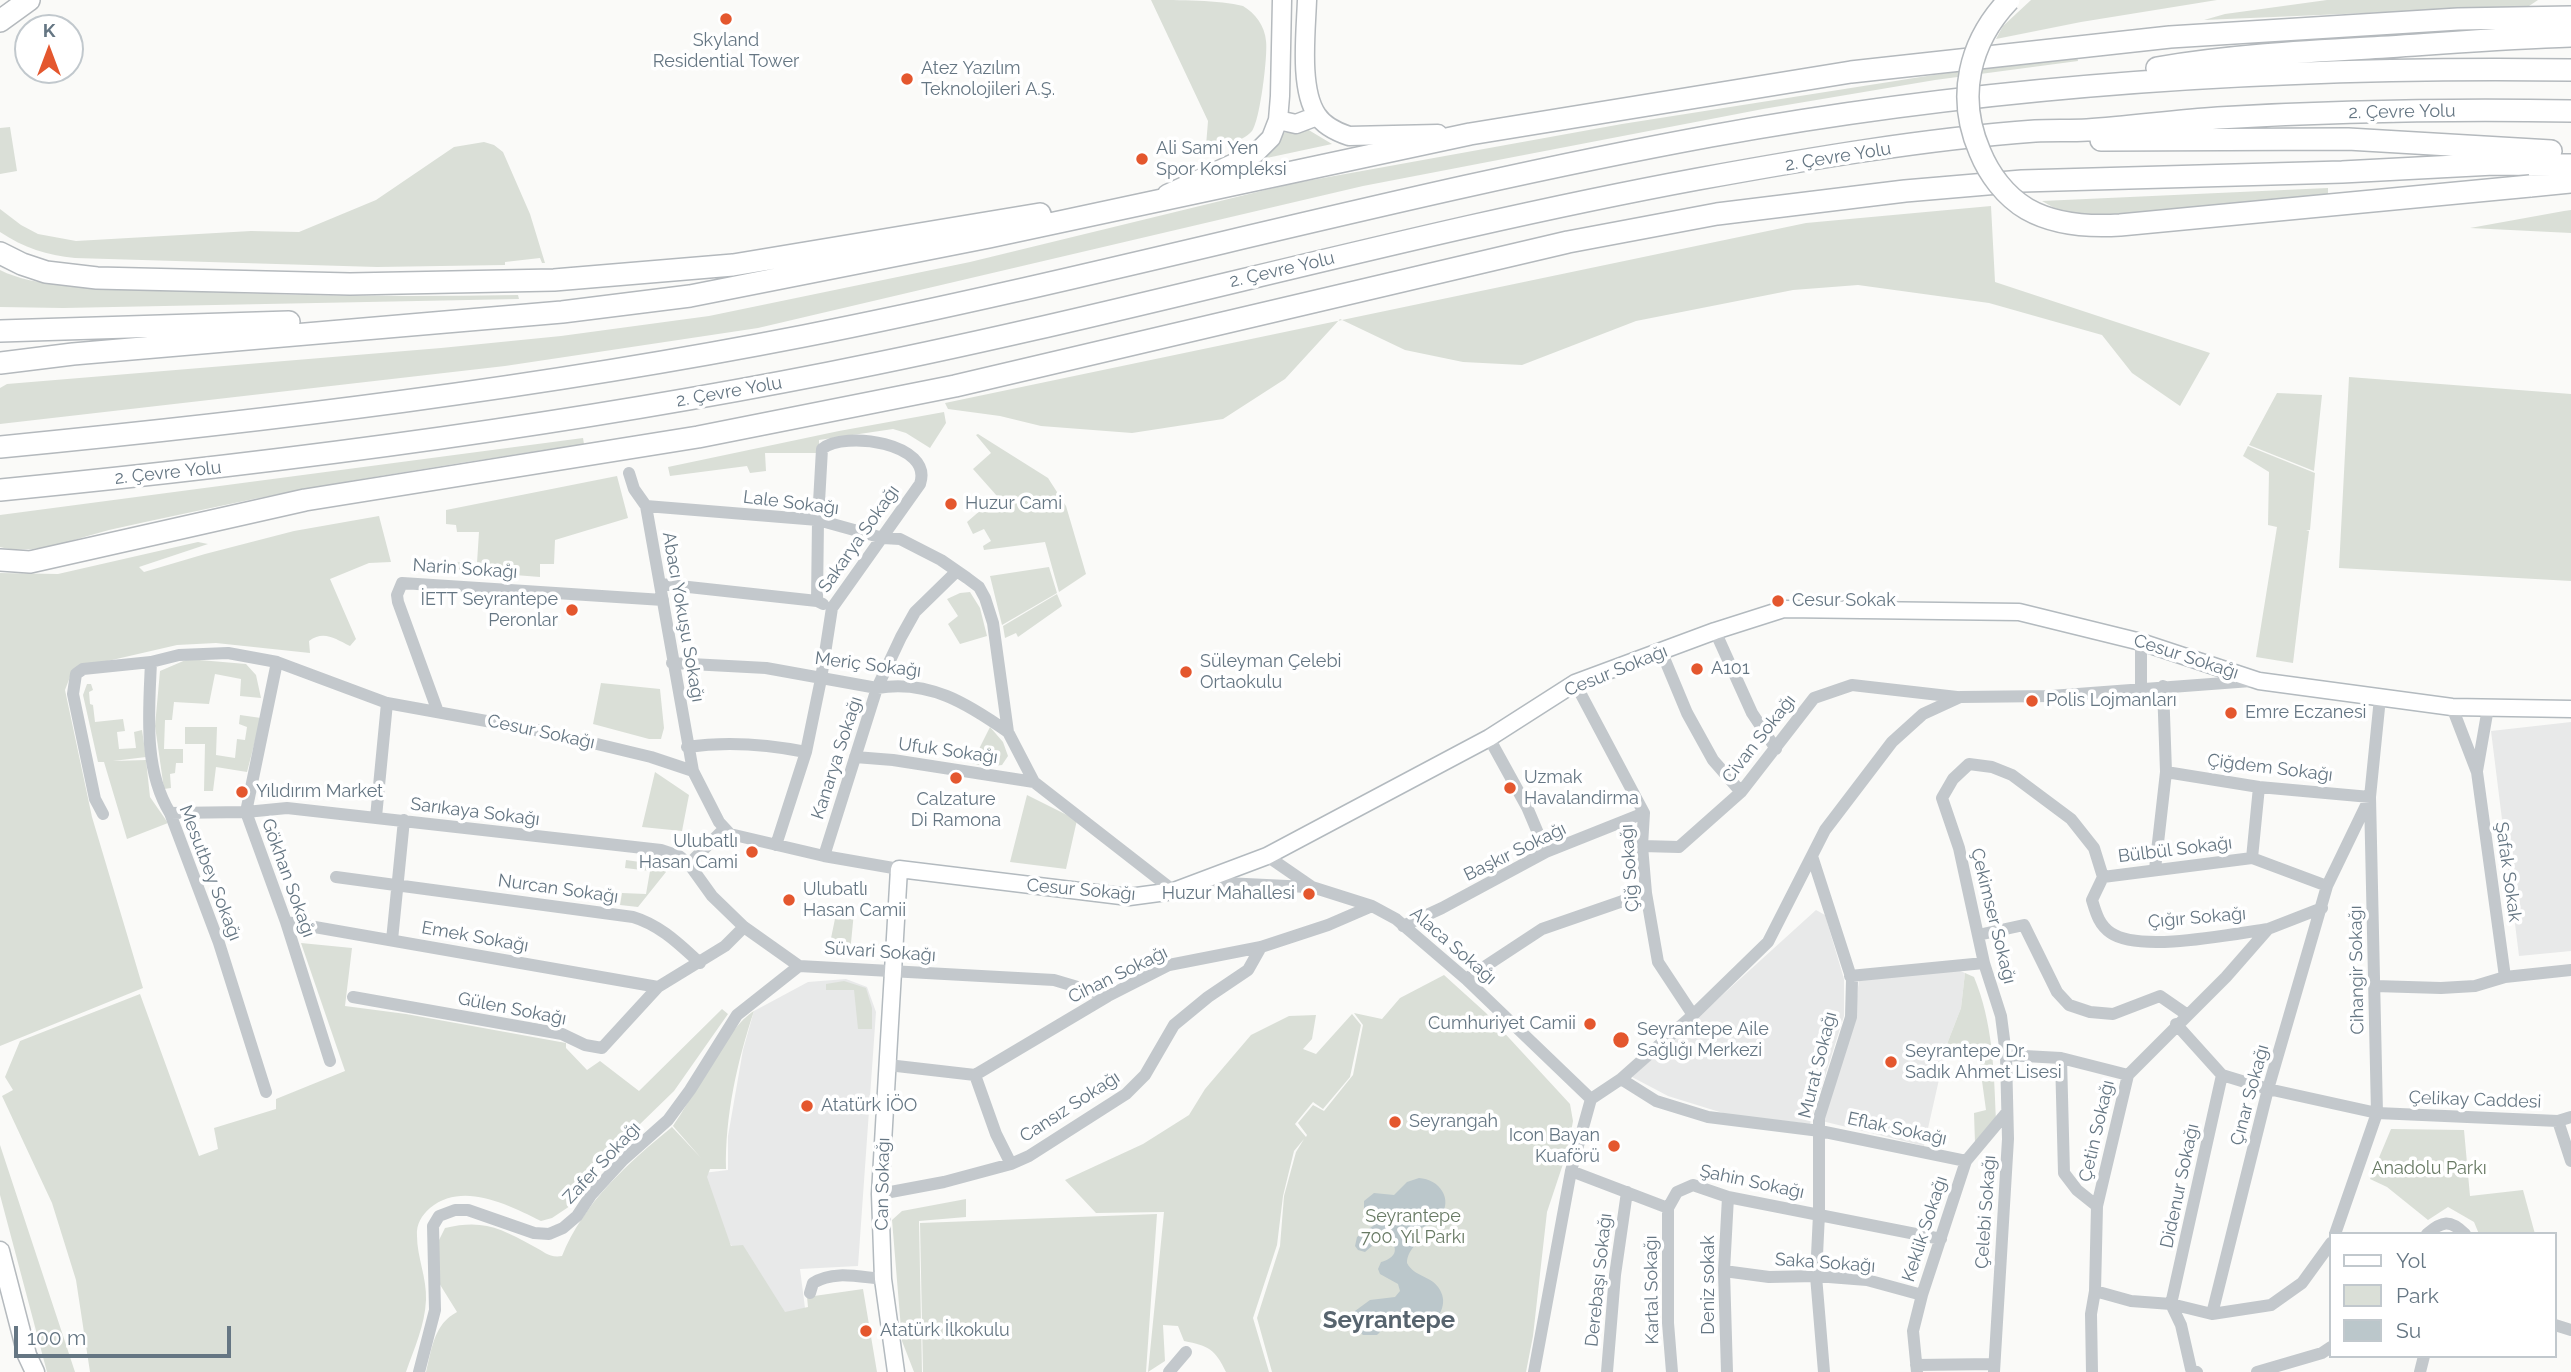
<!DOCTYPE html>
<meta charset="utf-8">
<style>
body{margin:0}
#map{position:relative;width:2571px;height:1372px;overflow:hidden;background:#fafaf8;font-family:Raleway,sans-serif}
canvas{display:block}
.legend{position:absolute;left:2329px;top:1232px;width:228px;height:126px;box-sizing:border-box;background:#fff;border:2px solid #c1c8cd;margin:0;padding:9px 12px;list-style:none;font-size:21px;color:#657683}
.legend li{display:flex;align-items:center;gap:14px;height:35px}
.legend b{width:35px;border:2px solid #c1c8cd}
.north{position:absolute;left:14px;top:14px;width:70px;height:70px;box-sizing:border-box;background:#fff;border:2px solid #c1c8cd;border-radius:50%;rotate:0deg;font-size:19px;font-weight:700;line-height:28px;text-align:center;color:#657683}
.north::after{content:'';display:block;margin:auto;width:24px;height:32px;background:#e4572e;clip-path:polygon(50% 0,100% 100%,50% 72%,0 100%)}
.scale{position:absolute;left:14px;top:1326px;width:217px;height:32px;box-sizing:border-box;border:4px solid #657683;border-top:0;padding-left:9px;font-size:21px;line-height:24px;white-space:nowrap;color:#657683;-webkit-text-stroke:5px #fff;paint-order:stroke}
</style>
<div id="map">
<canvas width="2571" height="1372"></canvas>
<ul class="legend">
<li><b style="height:9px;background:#fff"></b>Yol</li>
<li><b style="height:19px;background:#dadfd7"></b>Park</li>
<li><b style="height:19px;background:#bbc7cb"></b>Su</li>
</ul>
<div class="north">K</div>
<div class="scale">100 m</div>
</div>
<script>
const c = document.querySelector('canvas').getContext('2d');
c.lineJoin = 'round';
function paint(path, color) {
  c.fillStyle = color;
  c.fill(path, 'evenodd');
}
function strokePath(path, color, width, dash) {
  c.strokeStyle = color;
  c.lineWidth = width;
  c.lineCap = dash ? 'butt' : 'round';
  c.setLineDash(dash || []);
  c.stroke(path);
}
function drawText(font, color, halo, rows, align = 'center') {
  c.font = font + ' Raleway,sans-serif';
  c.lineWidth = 7;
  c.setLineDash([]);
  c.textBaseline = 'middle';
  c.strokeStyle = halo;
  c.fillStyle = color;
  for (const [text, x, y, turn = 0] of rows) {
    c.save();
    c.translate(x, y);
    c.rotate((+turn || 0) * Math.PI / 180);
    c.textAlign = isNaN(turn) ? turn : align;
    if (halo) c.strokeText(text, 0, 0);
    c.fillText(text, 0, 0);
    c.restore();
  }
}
paint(new Path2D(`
 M2571 722V951L2519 956 2491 731Z
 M1816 910 1825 915 1844 979V1016L1810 1124 1726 1114 1668 1096 1632 1077Z
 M1958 970 1965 973 1961 1008 1947 1044 1924 1146 1822 1121 1854 1021 1859 980Z
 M846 979 867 987 876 1012 858 1266 800 1269 805 1308 779 1317 697 1194 695 1174 728 1170V1136L743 1050 754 1011 808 982Z`), '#e8e9e9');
paint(new Path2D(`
 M1151 0C1177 0 1220 0 1243 6 1255 13 1265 26 1266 41 1268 55 1260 121 1252 131 1241 144 1220 143 1206 146L1208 121Z
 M2031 0H2217L2081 22 1996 39 2003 26Z
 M2327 0H2538L2529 6 2204 20 2225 14Z
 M2077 55 2078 61 1935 80 1763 109 1363 186 758 328 505 366 0 424V388L7 384 441 348 561 336 709 316 970 262 1290 184 1622 124 1927 76Z
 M10 127 17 171 0 174V128Z
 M1307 129 1332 144 1262 159 1282 133Z
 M484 142 494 145 503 152 530 214 545 263H542L540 258 505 262V265L377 267 75 258C47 255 24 248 0 232V209L21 225 38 234 76 241 251 231 299 232 376 200 454 147Z
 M2328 188V194L2210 209 2109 216H2087L2058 210 2042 201Z
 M1991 206 1995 282 2210 353 2180 406 2132 373 2102 335 1989 303 1858 285 1793 290 1636 321 1522 365 1463 362 1405 350 1340 319 1285 379 1223 419 1132 433 1041 426 1000 416 948 409 945 403 1806 223Z
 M2571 210V233L2470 228 2564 211Z
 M0 270C35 288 91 286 130 288 260 296 388 297 518 295L519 299 63 308 0 307Z
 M2349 377 2571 394V581L2339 568Z
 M2277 393 2322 395 2314 471 2249 445Z
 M944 412 946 423 930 448 906 433 893 429 819 440V453H765L766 471 750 473 747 466 670 476 668 467 839 431Z
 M978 434 1048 478 1066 506 1086 574 1059 592 1045 542 984 550 983 546 991 541 984 529 973 534 967 522 997 496 973 469 991 453 976 435Z
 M583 438 584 444C474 461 364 477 254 499 206 509 157 519 109 530 74 539 36 556 0 547V515Z
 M2248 446 2315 473 2310 530H2306L2309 531 2293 663 2256 657 2277 527 2268 525 2269 472 2243 456Z
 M617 476 628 518 555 540 554 564H540V577L451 570V562L477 563 479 532H457L456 525 446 524V510Z
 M379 516 391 562 369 563 330 579 356 639 350 646C335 639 324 630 309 641L310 653 216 643 177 645 73 669 65 690 92 817 143 988 0 1046V573L58 574 198 542 208 544 139 567 144 572 205 554 294 531Z
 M1049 567 1057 593 1002 625 990 576Z
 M970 592 980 608 987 636 960 644 948 624 958 616 947 599 960 593Z
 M1057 594 1062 606 1018 637 1016 633 1005 638 1003 626Z
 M188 659 246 664 256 675 261 698 240 696 241 679 215 674 209 704 174 702 172 720H165L164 749H183V763H176L175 773 170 774 171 788 164 789 155 726 160 671Z
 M601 683 660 689 664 728 661 739H649L593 724Z
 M87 684H91L93 690 89 692 90 704 93 705 95 722 123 719 125 731 117 732 119 749 136 748 134 732 142 730 146 757 113 761 146 760 150 797 168 823 127 839 104 762H98L83 695Z
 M240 715 261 718 247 772 216 767 213 791H204L205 744H185V727H217L216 755 235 758 237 739 245 740 247 727 239 724Z
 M990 727 1003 742 1008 756 1002 765 987 767 972 763Z
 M655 772 689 795 682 831 642 827Z
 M1027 795 1077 820 1066 869 1010 862Z
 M626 860 661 865 666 872 638 907 620 905 622 893 646 894 650 871 625 868Z
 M837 909 854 912 850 953 829 948Z
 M301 943 352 948 345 1006 406 1014 566 1043V1048L587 1070 600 1061 639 1091 722 1009 728 1014 674 1091 600 1163 570 1206 552 1218 541 1221C508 1205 463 1181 430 1208 422 1215 416 1224 417 1236 417 1257 427 1278 426 1300 425 1325 414 1349 406 1372H90L76 1280 52 1203 2 1096 13 1090 5 1077 20 1041 140 994 199 1156 218 1149 214 1128 276 1109V1099L345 1071Z
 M1965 973 1974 977C1993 1023 1994 1071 1996 1120L1975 1143 1974 1113 1986 1110 1978 1052 1947 1044 1961 1008Z
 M1444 975 1486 1013 1570 1104 1573 1121 1568 1149 1547 1212 1533 1336 1526 1372H1272L1257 1318 1280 1246 1284 1196 1296 1152 1304 1139 1294 1151 1283 1196 1277 1245 1253 1318 1269 1372H1226C1215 1349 1209 1346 1184 1341L1178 1326 1163 1325 1165 1361 1148 1372 1164 1212 1096 1213 1065 1180 1143 1144 1189 1115 1205 1089 1251 1035 1289 1016 1316 1015 1312 1039 1303 1049 1316 1054 1352 1014 1361 1025 1350 1077 1323 1109 1313 1102 1295 1124 1306 1137 1307 1135 1298 1123 1313 1105 1324 1111 1353 1075 1363 1025 1354 1013 1382 1019 1400 998Z
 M844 981 866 988 872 1008V1029H858L854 990H826V984Z
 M754 1011C737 1062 725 1116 726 1169H710L707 1177 731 1246 743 1245 785 1312 808 1307 807 1297 863 1289 877 1372H426C432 1348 434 1324 457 1312L439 1283V1240L445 1228C483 1219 500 1228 533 1246 545 1252 549 1258 562 1256 583 1203 629 1162 672 1127L701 1158 673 1126C693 1098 728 1026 754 1011Z
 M2391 1129 2464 1130 2470 1196 2523 1190 2535 1234H2479L2474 1222 2448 1207 2428 1220 2387 1187 2370 1179Z
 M0 1145 75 1372H47L0 1195Z
 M966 1199V1217L919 1221 922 1372H914L902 1341 892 1220 902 1211Z
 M1157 1214 1146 1372H923L920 1223Z`), '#dadfd7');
paint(new Path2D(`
 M1419 1178C1439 1179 1454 1199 1440 1217 1435 1224 1428 1225 1421 1228 1420 1245 1407 1249 1407 1263 1414 1277 1433 1276 1440 1290 1444 1297 1444 1304 1441 1311 1430 1335 1410 1319 1392 1321 1385 1321 1383 1330 1377 1335H1363L1353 1325 1355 1311 1370 1300 1395 1297 1400 1291 1398 1284 1380 1274 1378 1269 1381 1262C1392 1259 1400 1252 1391 1241L1380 1239 1365 1252 1358 1250 1355 1246 1357 1237 1373 1226 1364 1210V1201L1374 1193 1394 1195 1407 1182Z`), '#bbc7cb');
const secondary = new Path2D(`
 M896 1372 883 1279 880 1194 899 869 1129 897 1174 891 1267 856 1489 738 1575 683 1715 631 1784 609 2019 612 2141 642 2259 681 2452 707 2571 709`);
const primary = new Path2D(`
 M1307 0C1306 31 1299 89 1317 115 1324 126 1337 132 1349 136L1438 134
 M1278 120 1296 124 1317 116
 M1167 194 1256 153 1271 138 1278 120 1280 96 1282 0
 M0 1251 27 1355 35 1372`);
const highway = new Path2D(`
 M0 21 29 0
 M2157 68C2227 56 2298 52 2369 48 2436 44 2503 38 2571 36
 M2101 140 2348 139 2551 151
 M2530 186 2571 182
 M0 253 22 264 46 272 97 278 350 284 554 280 733 265 1040 214
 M0 331 289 322
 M0 363 73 354 562 312 690 296 989 237 1470 134 1851 72 2170 37 2458 19 2571 17
 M0 447C269 421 538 388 804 336 1108 276 1406 192 1711 136 1995 84 2283 66 2571 70
 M0 490C278 463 555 427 829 373 1121 316 1406 233 1698 179 1808 159 1924 139 2035 131 2052 130 2070 131 2087 130 2131 127 2174 121 2218 118 2335 111 2453 109 2571 111
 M0 560 30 562 305 500 698 437 955 386 1568 242 1717 214 1905 191 2022 181 2342 172 2494 164 2571 165`);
strokePath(secondary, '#b3babf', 19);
strokePath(primary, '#b5babe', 21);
strokePath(highway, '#b4b9bd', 24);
strokePath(new Path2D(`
 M629 473 634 489 646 506 693 771 719 822 730 834 824 856 899 869
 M646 506 818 520 883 538 900 539 941 560 967 578 979 587 985 598 993 623 1008 732 1034 782 1174 891
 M661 584 817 601 823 604
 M1715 631 1752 713 1776 749
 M1662 653 1687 713 1713 760 1741 792
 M151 662C149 711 143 769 170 813L219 943 266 1092
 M277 662 246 812 286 922 330 1061
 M672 663 766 668 877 688C929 679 968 704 1008 732
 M1575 683 1644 813 1642 846 1646 893 1658 962 1693 1015
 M2141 688V642
 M2452 707 2477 772 2505 977
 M438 712 398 602 397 595 402 583 663 600
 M1489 738 1527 807 1546 852
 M687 747C728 741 766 744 806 752
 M855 757 893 760 1034 782
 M2477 771 2488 708
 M2166 772 2259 787 2370 797 2327 886 2268 1089 2212 1314
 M170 813 246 812 287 808 661 850 679 856 689 864 712 896 744 927 799 966 1054 980 1108 996
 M103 814 95 799 73 694 76 674 83 669 151 662 179 655 228 653 277 662 387 703 547 732 651 757 693 771
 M376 817 387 703
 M776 845 806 752 821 679 832 608 920 484C934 443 844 430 822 449L818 520 817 601
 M1642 846 1679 847 1741 792 1814 698 1852 685 1957 697
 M824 856 877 688 901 637 915 612 957 571
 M1267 856 1312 887 1372 906 1396 919 1466 979 1591 1099
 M1812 856 1852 980 1851 1017 1819 1118V1214L1816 1276 1824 1372
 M2252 858 2259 787
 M689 864 724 829
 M2155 869 2166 772 2163 686
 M336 877 633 917C660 925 679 944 700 963
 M2103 877 2252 858 2327 886
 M2103 877 2092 900C2096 913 2099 925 2111 933 2140 953 2232 934 2268 929
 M1204 882 1308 887
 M286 922 658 987
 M1403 926 1442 908 1546 852 1644 813
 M1978 935 2024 925 2057 992 2069 1005 2090 1012 2113 1014 2160 996 2186 1014
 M392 940 404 820
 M1850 976 1984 963
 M1466 979 1542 929 1646 893
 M2375 986 2441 988 2475 986 2505 977 2571 970
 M353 997 562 1034 585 1045 602 1048 658 987 725 946 744 927
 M2176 1024 2222 1075 2268 1089 2377 1113 2558 1121 2571 1117
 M2061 1058 2128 1075
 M888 1065 975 1075 1108 996 1169 965 1261 947 1328 925 1372 906
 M975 1075 996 1134 1011 1164
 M1621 1079 1656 1101 1708 1117 1820 1131 1966 1161
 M2558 1121 2571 1161
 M1571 1171 1668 1208 1677 1192 1693 1185 1728 1197 1941 1239
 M880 1194 944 1182 1011 1164 1029 1156 1126 1094 1145 1075 1174 1025 1208 997 1248 970 1261 947
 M2097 1206 2077 1190 2064 1173 2061 1058 2006 1055 2001 1016 1984 963 1959 848 1942 798 1953 779 1969 764 1992 767 2012 775 2071 819 2094 848 2103 877
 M1668 1208V1323L1672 1372
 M2335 1234 2377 1113 2370 797 2380 698
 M2427 1234C2442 1221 2450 1219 2465 1234
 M1724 1271 1769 1277 1816 1276 1867 1280 1922 1295
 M2095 1291 2131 1301 2171 1304 2212 1314 2271 1305 2302 1283 2331 1243
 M810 1293 813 1283C834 1270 859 1277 883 1279
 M2171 1304 2222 1075
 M2171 1304 2181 1325 2191 1369 2197 1372
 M2555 1325 2571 1330
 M1916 1365 1994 1364
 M419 1372 435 1310 433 1226 439 1216 455 1210H468L534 1233 549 1234 563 1228 577 1216 591 1195 623 1160 668 1120 690 1090 737 1015 799 966
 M1169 1372 1186 1352
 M1534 1372 1571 1171 1591 1099 1621 1079 1693 1015 1768 942 1825 830 1892 742 1923 714 1960 697 2051 696 2251 681
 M1607 1372 1615 1275 1627 1192
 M1727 1372 1724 1271 1728 1197
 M1917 1372 1913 1331 1922 1295 1966 1161 2007 1112
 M1994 1372 2008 1139 2006 1055
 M2092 1372 2091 1314 2095 1291 2097 1206 2128 1075 2226 977 2268 929 2322 908
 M2257 1372 2322 1353 2331 1347
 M2420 1372 2424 1356`), '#c3c8cc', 12);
strokePath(secondary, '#fff', 16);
strokePath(primary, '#fff', 18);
strokePath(highway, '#fff', 21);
const highwayBridge = new Path2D(`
 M2009 0C1969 42 1956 97 1980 152 1989 174 2005 196 2027 209 2055 225 2089 227 2120 225L2530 186`);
strokePath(highwayBridge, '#b4b9bd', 24, []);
strokePath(highwayBridge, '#fff', 21);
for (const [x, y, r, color] of [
 [726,19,7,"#e4572e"],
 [907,79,7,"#e4572e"],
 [1142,159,7,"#e4572e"],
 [951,504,7,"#e4572e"],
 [1778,601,7,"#e4572e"],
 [572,610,7,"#e4572e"],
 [1697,669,7,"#e4572e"],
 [1186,672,7,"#e4572e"],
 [2032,701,7,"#e4572e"],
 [2231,713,7,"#e4572e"],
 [956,778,7,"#e4572e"],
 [1510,788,7,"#e4572e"],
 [242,792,7,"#e4572e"],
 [752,852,7,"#e4572e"],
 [1309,894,7,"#e4572e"],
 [789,900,7,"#e4572e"],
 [1590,1024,7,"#e4572e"],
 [1621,1040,9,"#e4572e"],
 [1891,1062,7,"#e4572e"],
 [807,1106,7,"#e4572e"],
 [1395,1122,7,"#e4572e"],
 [1614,1146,7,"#e4572e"],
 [866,1331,7,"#e4572e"]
]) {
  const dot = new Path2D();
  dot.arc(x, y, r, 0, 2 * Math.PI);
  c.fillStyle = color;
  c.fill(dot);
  strokePath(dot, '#fff', 2.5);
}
drawText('18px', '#657683', '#fff', [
 ["Skyland",726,41,"center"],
 ["Residential Tower",726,62,"center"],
 ["Atez Yazılım",921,69],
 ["Teknolojileri A.Ş.",921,90],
 ["Ali Sami Yen",1156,149],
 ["Spor Kompleksi",1156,170],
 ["Huzur Cami",965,504],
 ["İETT Seyrantepe",558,600,"right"],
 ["Peronlar",558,621,"right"],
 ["Cesur Sokak",1792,601],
 ["Süleyman Çelebi",1200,662],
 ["Ortaokulu",1200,683],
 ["A101",1711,669],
 ["Polis Lojmanları",2046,701],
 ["Emre Eczanesi",2245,713],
 ["Uzmak",1524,778],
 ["Havalandirma",1524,799],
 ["Yılıdırım Market",256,792],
 ["Calzature",956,800,"center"],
 ["Di Ramona",956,821,"center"],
 ["Ulubatlı",738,842,"right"],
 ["Hasan Cami",738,863,"right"],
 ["Ulubatlı",803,890],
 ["Hasan Camii",803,911],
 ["Huzur Mahallesi",1295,894,"right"],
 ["Cumhuriyet Camii",1576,1024,"right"],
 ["Seyrantepe Aile",1637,1030],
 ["Sağlığı Merkezi",1637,1051],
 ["Seyrantepe Dr.",1905,1052],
 ["Sadık Ahmet Lisesi",1905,1073],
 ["Atatürk İÖO",821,1106],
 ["Seyrangah",1409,1122],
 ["Icon Bayan",1600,1136,"right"],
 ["Kuaförü",1600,1157,"right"],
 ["Atatürk İlkokulu",880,1331]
], 'left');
drawText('18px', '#657683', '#fff', [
 ["2. Çevre Yolu",2402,112,-1],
 ["2. Çevre Yolu",1838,157,-9],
 ["2. Çevre Yolu",1282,270,-13],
 ["2. Çevre Yolu",729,392,-10],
 ["2. Çevre Yolu",168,473,-6],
 ["Lale Sokağı",791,503,7],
 ["Sakarya Sokağı",859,539,-55],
 ["Narin Sokağı",465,569,4],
 ["Abacı Yokuşu Sokağı",683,617,80],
 ["Cesur Sokağı",2186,657,18],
 ["Meriç Sokağı",868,665,7],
 ["Cesur Sokağı",1616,671,-22],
 ["Cesur Sokağı",541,732,12],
 ["Civan Sokağı",1759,739,-52],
 ["Ufuk Sokağı",948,751,8],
 ["Kanarya Sokağı",837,758,-72],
 ["Çiğdem Sokağı",2270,768,7],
 ["Sarıkaya Sokağı",475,812,7],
 ["Bülbül Sokağı",2175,850,-7],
 ["Başkır Sokağı",1515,852,-26],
 ["Çiğ Sokağı",1630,868,-94],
 ["Şafak Sokak",2508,872,82],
 ["Mesutbey Sokağı",210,873,69],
 ["Gökhan Sokağı",288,878,70],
 ["Nurcan Sokağı",558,889,8],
 ["Cesur Sokağı",1081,890,5],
 ["Çekimser Sokağı",1993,916,76],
 ["Çığır Sokağı",2197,918,-5],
 ["Emek Sokağı",475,937,10],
 ["Alaca Sokağı",1453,946,41],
 ["Süvari Sokağı",880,952,4],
 ["Cihangir Sokağı",2357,970,-91],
 ["Cihan Sokağı",1118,975,-26],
 ["Gülen Sokağı",512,1009,11],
 ["Murat Sokağı",1818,1065,-76],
 ["Çınar Sokağı",2250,1095,-75],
 ["Çelikay Caddesi",2475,1100,2],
 ["Cansız Sokağı",1070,1107,-33],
 ["Eflak Sokağı",1897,1129,12],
 ["Çetin Sokağı",2097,1131,-77],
 ["Zafer Sokağı",602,1163,-47],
 ["Şahin Sokağı",1752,1182,12],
 ["Can Sokağı",883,1184,-89],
 ["Didenur Sokağı",2180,1186,-78],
 ["Çelebi Sokağı",1986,1212,-86],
 ["Keklik Sokağı",1925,1229,-72],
 ["Saka Sokağı",1825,1263,4],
 ["Derebaşı Sokağı",1599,1280,-84],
 ["Deniz sokak",1709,1285,-90],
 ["Kartal Sokağı",1652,1290,-91]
]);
drawText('18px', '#687a64', '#fff', [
 ["Anadolu Parkı",2429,1169],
 ["Seyrantepe",1413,1217],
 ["700. Yıl Parkı",1413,1238]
]);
drawText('bold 24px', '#57646e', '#fff', [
 ["Seyrantepe",1389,1321]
]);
</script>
